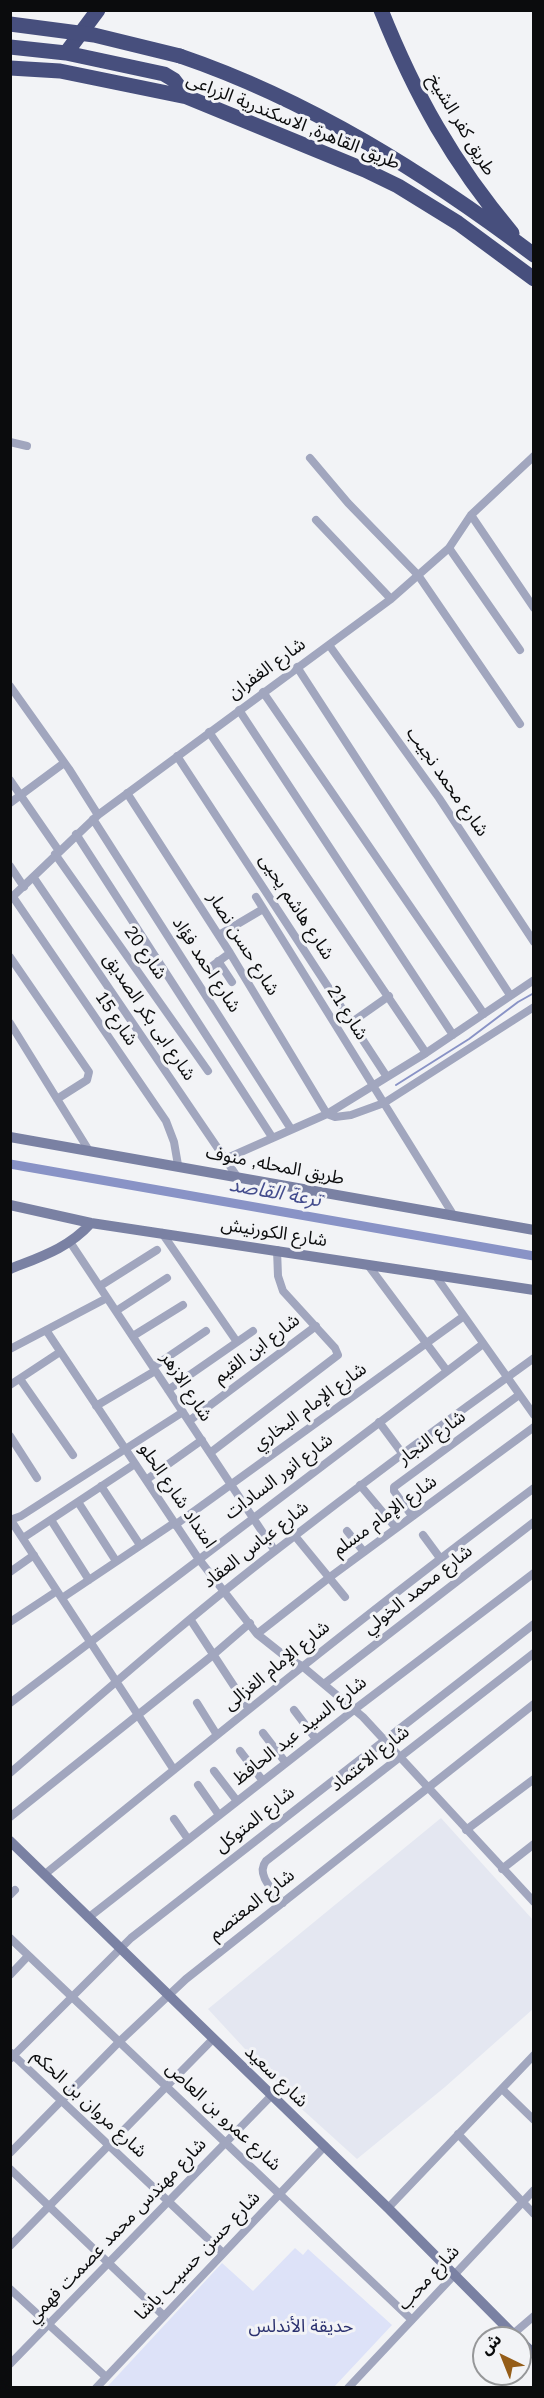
<!DOCTYPE html>
<meta charset="utf-8">
<style>
body{margin:0}
#map{position:relative;width:544px;height:2398px;overflow:hidden;background:#f2f3f6;font-family:Helvetica,"Noto Sans Arabic",sans-serif}
canvas{display:block}
.frame{position:absolute;inset:0;border:12px solid #0b0c0d;pointer-events:none}
.north{position:absolute;left:472px;top:2326px;width:60px;height:60px;box-sizing:border-box;background:#f2f3f6;border:2px solid #969799;border-radius:50%;rotate:317deg;font-size:16px;font-weight:700;line-height:24px;text-align:center;color:#0b0c0d}
.north::after{content:'';display:block;margin:auto;width:21px;height:27px;background:#955d18;clip-path:polygon(50% 0,100% 100%,50% 72%,0 100%)}
</style>
<div id="map">
<canvas width="544" height="2398"></canvas>
<div class="frame"></div>
<div class="north">ش</div>
</div>
<script>
const c = document.querySelector('canvas').getContext('2d');
c.lineJoin = 'round';
function paint(path, color) {
  c.fillStyle = color;
  c.fill(path, 'evenodd');
}
function strokePath(path, color, width, dash) {
  c.strokeStyle = color;
  c.lineWidth = width;
  c.lineCap = dash ? 'butt' : 'round';
  c.setLineDash(dash || []);
  c.stroke(path);
}
function drawText(font, color, halo, rows, align = 'center') {
  c.font = font + ' Helvetica,"Noto Sans Arabic",sans-serif';
  c.lineWidth = 6;
  c.setLineDash([]);
  c.textBaseline = 'middle';
  c.strokeStyle = halo;
  c.fillStyle = color;
  for (const [text, x, y, turn = 0] of rows) {
    c.save();
    c.translate(x, y);
    c.rotate((+turn || 0) * Math.PI / 180);
    c.textAlign = isNaN(turn) ? turn : align;
    if (halo) c.strokeText(text, 0, 0);
    c.fillText(text, 0, 0);
    c.restore();
  }
}
paint(new Path2D(`
 M441 1818 533 1920V2009L445 2087 357 2159 294 2102 208 2009Z`), '#e4e7f1');
paint(new Path2D(`
 M295 2248 303 2255 308 2249 392 2325 334 2387H107L222 2263 253 2291Z`), '#dde2f8');
strokePath(new Path2D(`
 M396 1085 469 1039 518 1002 534 993`), '#8993c6', 2);
strokePath(new Path2D(`
 M10 1164 534 1256`), '#8993c6', 9);
strokePath(new Path2D(`
 M10 442 27 446
 M310 458 348 503 418 575 520 724
 M471 515 534 608
 M316 520 391 599
 M449 548 520 650
 M329 645 439 798 534 942
 M297 667 510 995
 M10 686 69 769 98 815
 M263 692 484 1014
 M239 710 453 1035
 M209 732 426 1053
 M177 756 387 1077
 M10 780 59 851
 M127 793 230 953 327 1114
 M10 803 64 763
 M93 819 291 1129
 M76 834 272 1137
 M55 854 208 1071
 M10 866 24 887
 M34 878 236 1175
 M13 897 166 1121 174 1142 178 1165
 M256 897 454 1216
 M10 899 98 815 391 599 449 548 471 515 534 456
 M219 935 263 909
 M10 957 89 1072 87 1080 57 1099
 M218 961 232 982
 M208 969 230 953
 M352 1022 389 996
 M10 1023 88 1149
 M327 1114 335 1117 351 1115 384 1103 534 1007
 M225 1159 327 1114 426 1053 534 980
 M162 1233 237 1342
 M70 1242 275 1551
 M368 1265 447 1371
 M435 1275 534 1415
 M100 1286 157 1250
 M116 1311 167 1278
 M46 1330 198 1558 257 1634 286 1657 302 1666 363 1717 534 1902
 M133 1336 183 1305
 M10 1349 107 1298
 M153 1367 206 1331
 M20 1379 73 1455
 M10 1385 60 1352
 M168 1390 253 1331
 M96 1406 155 1371
 M189 1421 316 1326
 M379 1422 402 1453
 M10 1436 37 1478
 M210 1453 338 1355 335 1348 283 1291 278 1276 277 1250
 M146 1480 202 1440
 M360 1485 396 1528
 M101 1486 140 1545
 M78 1502 116 1561
 M412 1516 394 1491V1487L519 1395
 M10 1519 174 1770
 M10 1520 21 1516 183 1412
 M51 1520 89 1580
 M175 1525 464 1316
 M347 1531 364 1552
 M423 1535 440 1558
 M295 1536 345 1597
 M23 1538 135 1464
 M10 1572 34 1555
 M62 1598 174 1523
 M190 1619 249 1709
 M10 1622 57 1591
 M257 1634 330 1577 534 1427
 M324 1684 534 1522
 M10 1703 483 1344
 M197 1703 217 1735
 M294 1710 316 1739
 M263 1733 286 1763
 M240 1751 263 1781
 M214 1771 237 1801
 M10 1773C98 1698 184 1621 275 1551 360 1485 446 1421 534 1358
 M198 1785 219 1815
 M10 1817 213 1655 250 1623
 M174 1819 188 1839
 M466 1830 534 1779
 M502 1869 534 1844
 M44 1875C206 1744 367 1612 534 1488
 M10 1895 15 1890
 M283 1903C274 1891 255 1875 266 1861L534 1653
 M88 1918 355 1709 534 1573
 M10 1938 412 2320
 M10 1975 28 1956
 M11 2053 223 2253
 M10 2059 131 1938 534 1624
 M502 2089 534 2120
 M458 2134 534 2214
 M10 2153 119 2042 186 1979 534 1704
 M10 2169 164 2316
 M388 2208 534 2055
 M10 2246 213 2039
 M10 2289 106 2377
 M513 2334 534 2316
 M10 2364 272 2095
 M96 2388 325 2146
 M348 2388 534 2190`), '#a1a6be', 8);
strokePath(new Path2D(`
 M10 1137 534 1230
 M10 1205 91 1223 534 1290
 M10 1269C40 1257 69 1248 91 1223
 M10 1841 388 2208 517 2338
 M520 2341 534 2354`), '#7a81a3', 10);
strokePath(new Path2D(`
 M381 10C415 95 453 163 512 233
 M10 47 66 53 164 74 174 80 187 97
 M66 53 98 10
 M180 56C309 100 425 173 534 255
 M10 68 60 71 187 97 365 170 398 186 458 223 534 279`), '#474f7d', 15);
strokePath(new Path2D(`
 M10 24 94 35 180 56`), '#474f7d', 15);
drawText('18px', '#0b0c0d', '#f2f3f6', [
 ["طريق القاهرة, الاسكندرية الزراعى",293,122,22],
 ["طريق كفر الشيخ",461,125,59],
 ["شارع الغفران",267,669,-36],
 ["شارع محمد نجيب",447,782,55],
 ["شارع هاشم يحيى",296,907,57],
 ["شارع حسن نصار",243,944,58],
 ["شارع 20",145,953,55],
 ["شارع احمد فؤاد",206,965,57],
 ["شارع 21",347,1013,58],
 ["شارع ابى بكر الصديق",149,1017,56],
 ["شارع 15",116,1019,56],
 ["طريق المحله, منوف",275,1166,11],
 ["شارع الكورنيش",274,1233,9],
 ["شارع ابن القيم",257,1349,-37],
 ["شارع الازهر",186,1387,57],
 ["شارع الإمام البخاري",310,1407,-36],
 ["شارع النجار",432,1438,-36],
 ["شارع انور السادات",279,1477,-37],
 ["امتداد شارع الحلو",177,1496,56],
 ["شارع الإمام مسلم",385,1516,-36],
 ["شارع عباس العقاد",256,1545,-38],
 ["شارع محمد الخولي",418,1590,-38],
 ["شارع الإمام الغزالى",277,1666,-39],
 ["شارع السيد عبد الحافظ",300,1731,-38],
 ["شارع الاعتماد",370,1759,-38],
 ["شارع المتوكل",255,1820,-38],
 ["شارع المعتصم",252,1905,-38],
 ["شارع سعيد",276,2077,44],
 ["شارع مروان بن الحكم",89,2104,43],
 ["شارع عمرو بن العاص",223,2117,43],
 ["شارع مهندس محمد عصمت فهمي",117,2231,-46],
 ["شارع حسن حسيب باشا",198,2256,-46],
 ["شارع محب",429,2278,-47]
]);
drawText('18px', '#2b316f', '#f2f3f6', [
 ["حديقة الأندلس",301,2327]
]);
drawText('italic 20px', '#434c8d', '#f2f3f6', [
 ["ترعة القاصد",275,1193,10]
]);
</script>
